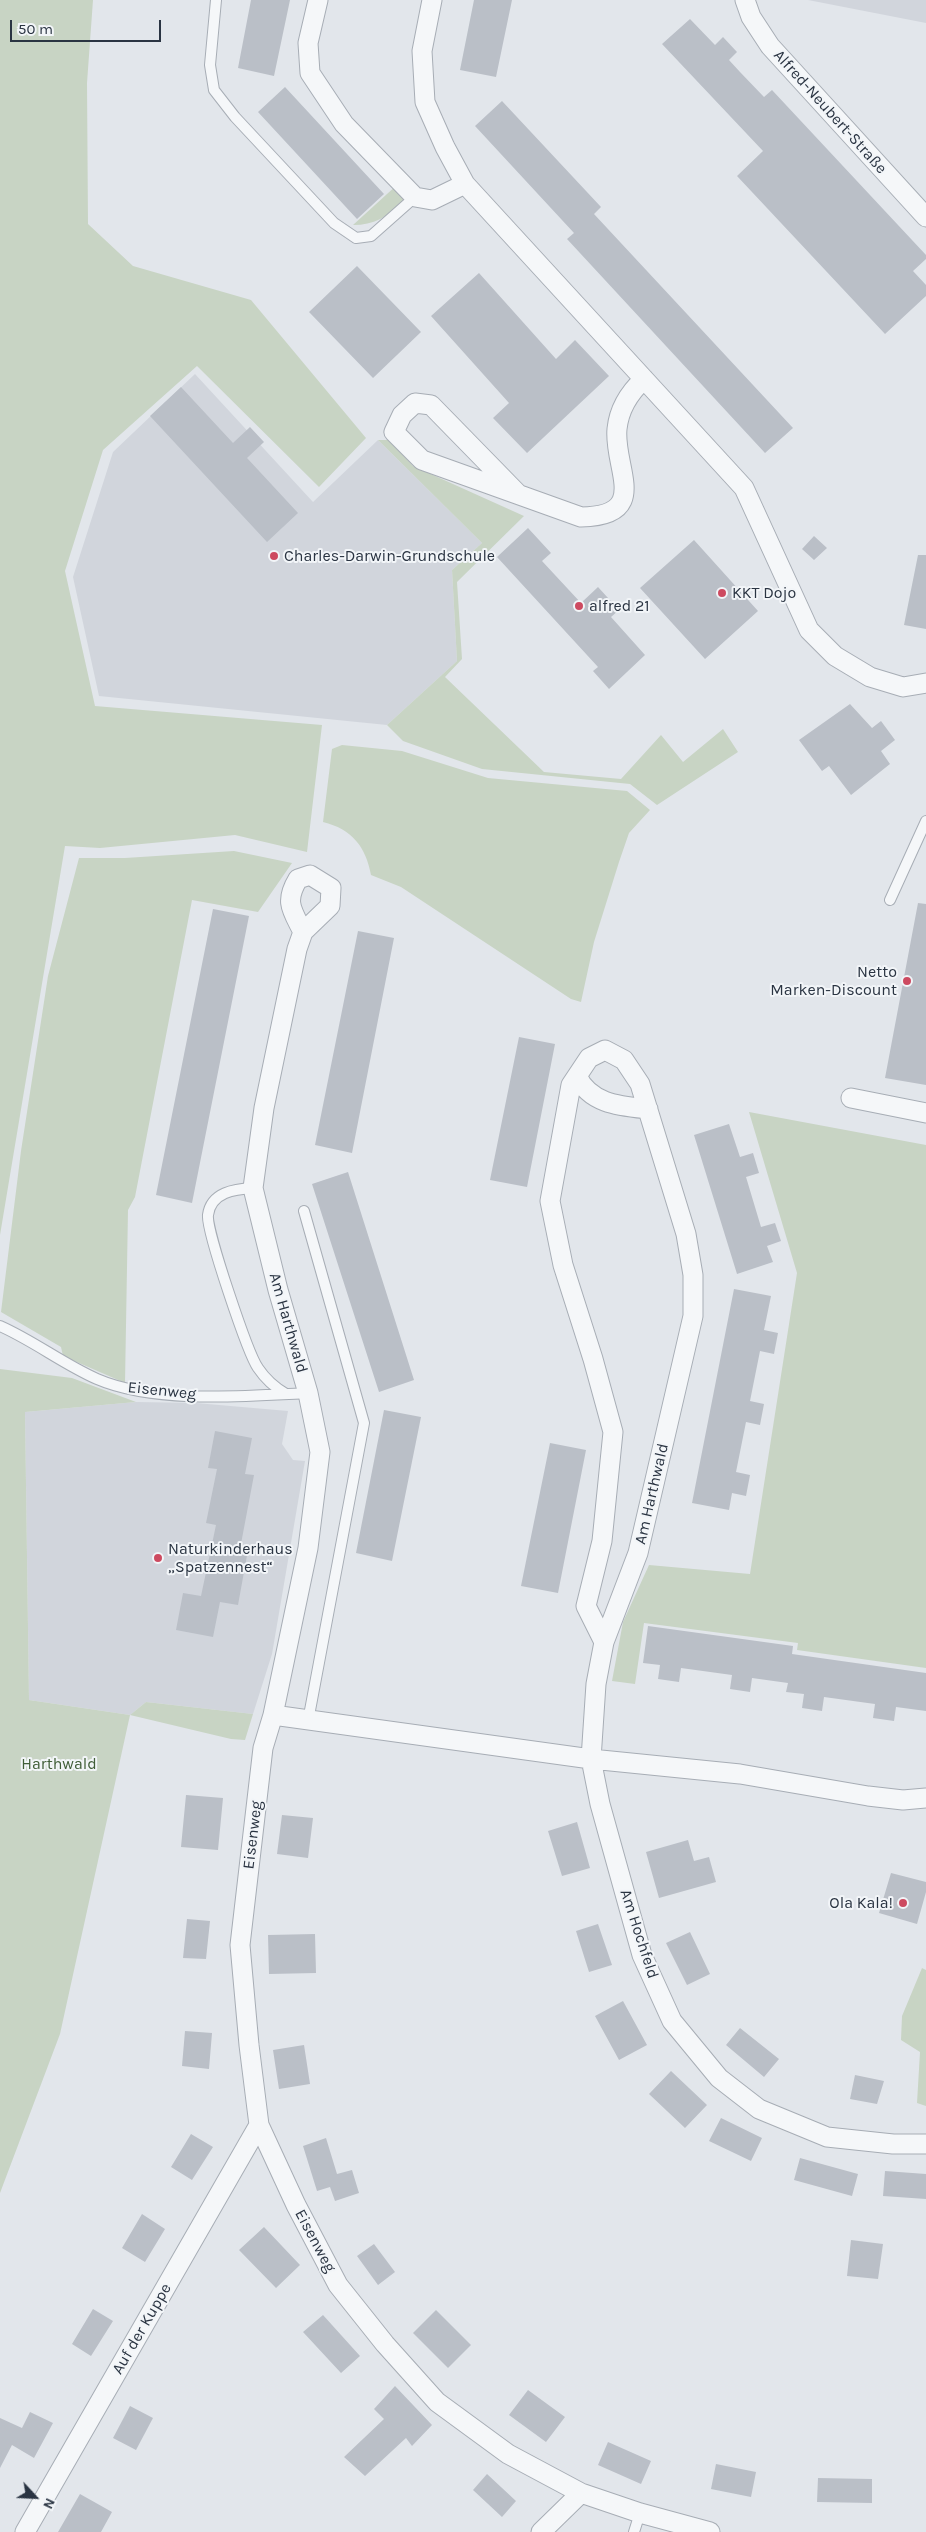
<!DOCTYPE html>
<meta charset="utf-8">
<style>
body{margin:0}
#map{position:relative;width:926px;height:2532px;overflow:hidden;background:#e2e6eb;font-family:Karla,sans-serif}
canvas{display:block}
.north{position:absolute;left:10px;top:2472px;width:50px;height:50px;-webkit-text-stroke:4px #f2f5f8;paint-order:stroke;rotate:115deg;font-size:14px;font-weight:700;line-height:20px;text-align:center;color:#2a3442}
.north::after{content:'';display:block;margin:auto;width:18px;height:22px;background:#2a3442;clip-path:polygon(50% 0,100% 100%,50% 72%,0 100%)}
.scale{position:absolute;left:10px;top:20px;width:151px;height:22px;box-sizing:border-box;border:2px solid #2a3442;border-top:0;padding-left:6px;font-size:15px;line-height:18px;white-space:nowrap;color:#2a3442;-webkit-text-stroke:4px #f2f5f8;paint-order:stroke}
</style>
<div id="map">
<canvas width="926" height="2532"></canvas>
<div class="north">N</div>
<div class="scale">50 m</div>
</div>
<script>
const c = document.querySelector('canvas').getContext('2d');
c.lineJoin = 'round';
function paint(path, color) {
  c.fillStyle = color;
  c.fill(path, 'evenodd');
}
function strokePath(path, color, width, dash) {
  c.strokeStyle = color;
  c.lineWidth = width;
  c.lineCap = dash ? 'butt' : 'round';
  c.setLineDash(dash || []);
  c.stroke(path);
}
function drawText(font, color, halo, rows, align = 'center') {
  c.font = font + ' Karla,sans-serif';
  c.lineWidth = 4;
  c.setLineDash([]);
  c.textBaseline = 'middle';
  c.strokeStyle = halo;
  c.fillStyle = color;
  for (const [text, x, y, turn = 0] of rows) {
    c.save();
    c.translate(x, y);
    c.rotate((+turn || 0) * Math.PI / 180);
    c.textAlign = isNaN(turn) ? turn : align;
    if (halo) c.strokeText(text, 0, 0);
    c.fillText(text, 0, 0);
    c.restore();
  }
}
paint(new Path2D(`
 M808 0H926V23Z
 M195 374 313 502 378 440 482 543 452 570 457 661 387 725 99 696 73 577 113 452Z
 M136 1402 196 1403 288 1411 282 1444 293 1460 305 1461 272 1654 253 1714 146 1702 130 1715 29 1700 25 1412Z`), '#d1d5dc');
paint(new Path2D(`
 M0 0H93L87 83 88 224 133 266 251 300 366 438 319 487 197 366 103 450 65 571 95 706 322 725 307 852 235 835 100 848 65 846 0 1235Z
 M398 184 404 194 403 203C387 217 374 225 353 225Z
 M378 440H389L413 466 524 516 457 582 462 659 445 677 544 772 621 779 661 735 683 762 723 729 738 752 657 805 630 784 482 769 403 741 387 725 457 661 452 570 482 543Z
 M342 745 402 751 488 778 627 791 650 810 629 833 619 862 594 942 581 1002 571 999 401 887 371 875C366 847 352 829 323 822L332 749Z
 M234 851 292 863 258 912 192 900 135 1197 128 1210 125 1383 63 1356 61 1347 1 1312 21 1151 48 976 79 858H125Z
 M749 1112 926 1145V1668L797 1650 798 1643 644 1623 635 1684 612 1681 623 1622 649 1565 750 1574 797 1273Z
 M0 1369 72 1378 136 1402 25 1412 29 1700 130 1715 146 1702 253 1714 245 1740 231 1739 130 1715 60 2034 0 2193Z
 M922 1968 926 1970V2106L917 2103 920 2052 901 2040 902 2016Z`), '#c8d4c4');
paint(new Path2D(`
 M251 0H290L274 76 238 68Z
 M474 0H512L496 77 460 70Z
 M690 19 715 45 723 37 737 52 729 60 740 72 764 97 772 90 926 255V259L913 271 926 285V296L885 334 737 176 763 151 662 44Z
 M285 87 384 194 357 219 258 112Z
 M502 101 601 207 594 214 793 428 765 453 567 239 574 233 475 126Z
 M357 266 421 332 373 378 309 312Z
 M479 273 556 359 575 340 609 376 527 453 493 418 509 403 431 316Z
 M181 387 233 443 250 427 264 442 247 458 298 513 267 542 150 416Z
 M528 528 551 553 542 561 581 603 598 587 619 610 611 617 645 655 609 689 593 671 598 667 497 557Z
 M814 536 827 548 814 560 802 549Z
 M694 540 758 611 705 659 640 588Z
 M918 555H926V629L904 625Z
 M850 704 872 728 881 721 895 740 881 751 890 764 851 795 829 766 822 771 799 740Z
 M918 903 926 904V1085L885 1078Z
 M213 909 249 916 192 1203 156 1195Z
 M358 931 394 938 352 1153 315 1145Z
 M519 1037 555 1044 527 1187 490 1180Z
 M729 1124 740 1157 753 1153 759 1173 746 1177 761 1227 775 1223 781 1241 767 1246 773 1262 737 1274 694 1135Z
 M348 1172 414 1380 379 1392 312 1184Z
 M734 1289 771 1296 764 1330 778 1333 774 1354 760 1351 750 1401 764 1404 760 1425 746 1422 736 1472 750 1475 746 1496 732 1493 729 1510 692 1503Z
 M384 1410 421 1417 392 1561 356 1553Z
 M215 1431 252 1438 245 1474 254 1475 240 1549 248 1550 238 1605 220 1602 213 1637 176 1630 183 1593 201 1596 216 1525 206 1523 217 1469 208 1468Z
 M550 1443 586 1450 558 1593 521 1586Z
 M648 1626 793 1646 792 1654 926 1673V1711L896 1707 894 1721 873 1718 875 1704 824 1697 822 1711 802 1708 804 1694 786 1692 788 1683 752 1678 750 1692 730 1689 732 1675 681 1668 679 1682 658 1679 660 1665 643 1663Z
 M186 1795 223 1798 218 1850 181 1847Z
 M282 1815 313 1818 308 1858 277 1854Z
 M577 1822 590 1868 562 1876 548 1831Z
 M688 1840 694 1861 709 1857 716 1882 659 1898 646 1852Z
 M891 1873 926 1882V1892L917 1924 879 1913Z
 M187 1919 210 1921 206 1959 183 1958Z
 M598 1924 612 1965 589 1972 576 1931Z
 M690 1932 710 1974 687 1985 666 1943Z
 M315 1934 316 1973 269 1974 268 1935Z
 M623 2001 647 2045 619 2060 595 2016Z
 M740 2028 779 2059 764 2077 726 2045Z
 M185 2031 212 2033 209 2069 182 2066Z
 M304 2045 310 2084 279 2089 273 2050Z
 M671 2071 707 2105 685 2128 649 2094Z
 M855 2075 884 2081 877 2104 850 2099Z
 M721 2118 762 2138 751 2161 709 2141Z
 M191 2134 213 2147 192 2180 171 2167Z
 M326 2138 337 2174 352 2170 359 2193 335 2201 330 2187 317 2191 303 2146Z
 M800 2158 858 2174 852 2196 794 2180Z
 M885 2171 926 2174V2199L883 2196Z
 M142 2214 165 2229 145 2262 122 2248Z
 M264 2227 300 2265 276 2288 239 2250Z
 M851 2240 883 2244 878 2279 847 2276Z
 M374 2244 395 2272 378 2285 357 2256Z
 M93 2309 113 2321 91 2356 72 2344Z
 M436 2310 471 2345 448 2368 413 2333Z
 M323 2315 360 2356 341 2373 303 2332Z
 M395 2386 432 2425 412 2446 406 2438 365 2476 344 2457 384 2419 374 2409Z
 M528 2390 565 2417 546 2442 509 2415Z
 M130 2406 153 2418 136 2450 113 2438Z
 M30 2412 53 2423 34 2458 12 2445 0 2468V2418L22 2428Z
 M608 2442 651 2461 641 2484 598 2465Z
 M716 2464 756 2472 751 2497 711 2489Z
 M487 2474 516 2501 502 2517 473 2490Z
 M818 2478 872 2479V2503L817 2502Z
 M80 2494 112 2512 101 2532H58Z`), '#babfc7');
const lane = new Path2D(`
 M216 0 210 65 214 90 235 117 334 223 356 238 371 236 415 197
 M890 900 926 821
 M253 1188C235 1189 211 1192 208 1215 206 1230 248 1354 258 1368 266 1380 274 1387 286 1394
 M304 1211 364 1423 308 1721
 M0 1326C34 1341 63 1364 97 1379 155 1404 246 1396 308 1393
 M634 2532 640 2513`);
const street = new Path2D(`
 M318 0 308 43 310 73 344 124 415 197 432 200 465 184
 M432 0 422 51 425 102 445 147 465 184 744 488 809 630 835 656 870 677 903 687 926 683
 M745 0 751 17 770 46 926 217
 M518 494 431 405 415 403 402 415 394 432 422 460 581 517C652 516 613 468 617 429 619 409 630 392 644 379
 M303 932C292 910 284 902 298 879L310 875 331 888 330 906 303 932 297 949 264 1108 253 1188 278 1290 308 1393 320 1452 308 1548 273 1715 263 1748 240 1945 249 2045 259 2125 296 2205 338 2285 385 2344 437 2402 508 2454 581 2493 640 2513 710 2532
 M577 1076 571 1085 550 1201 563 1265 593 1359 613 1432 602 1541 586 1606 604 1642
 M851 1098 926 1113
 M648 1109C620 1106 590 1104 577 1076L589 1058 605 1050 624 1060 640 1084 686 1234 693 1275V1316L638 1553 604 1642 596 1684 591 1759 600 1804 642 1955 672 2021 719 2078 759 2109 827 2137 893 2144H926
 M273 1715 591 1759 740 1774 868 1796 903 1800 926 1798
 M25 2532 259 2125
 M541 2532 581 2493`);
strokePath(lane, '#a7adb5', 12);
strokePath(street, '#a7adb5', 21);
strokePath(lane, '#f5f7f9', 10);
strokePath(street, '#f5f7f9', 19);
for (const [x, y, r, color] of [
 [274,556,5,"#cd4a60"],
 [722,593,5,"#cd4a60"],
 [579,606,5,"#cd4a60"],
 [907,981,5,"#cd4a60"],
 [158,1558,5,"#cd4a60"],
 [903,1903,5,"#cd4a60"]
]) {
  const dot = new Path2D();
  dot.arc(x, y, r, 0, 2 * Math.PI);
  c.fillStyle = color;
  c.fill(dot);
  strokePath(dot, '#f2f5f8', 2);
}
drawText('16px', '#2a3442', '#f2f5f8', [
 ["Alfred-Neubert-Straße",830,112,48],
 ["Am Harthwald",288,1323,74],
 ["Eisenweg",162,1391,6],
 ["Am Harthwald",652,1494,-77],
 ["Eisenweg",253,1835,-83],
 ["Am Hochfeld",639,1934,72],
 ["Eisenweg",315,2241,62],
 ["Auf der Kuppe",142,2329,-60]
]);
drawText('16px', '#2a3442', '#f2f5f8', [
 ["Charles-Darwin-Grundschule",284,556],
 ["KKT Dojo",732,593],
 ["alfred 21",589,606],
 ["Netto",897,972,"right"],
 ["Marken-Discount",897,990,"right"],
 ["Naturkinderhaus",168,1549],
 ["„Spatzennest“",168,1567],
 ["Ola Kala!",893,1903,"right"]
], 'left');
drawText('16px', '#405e38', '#f2f5f8', [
 ["Harthwald",59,1764]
]);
</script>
